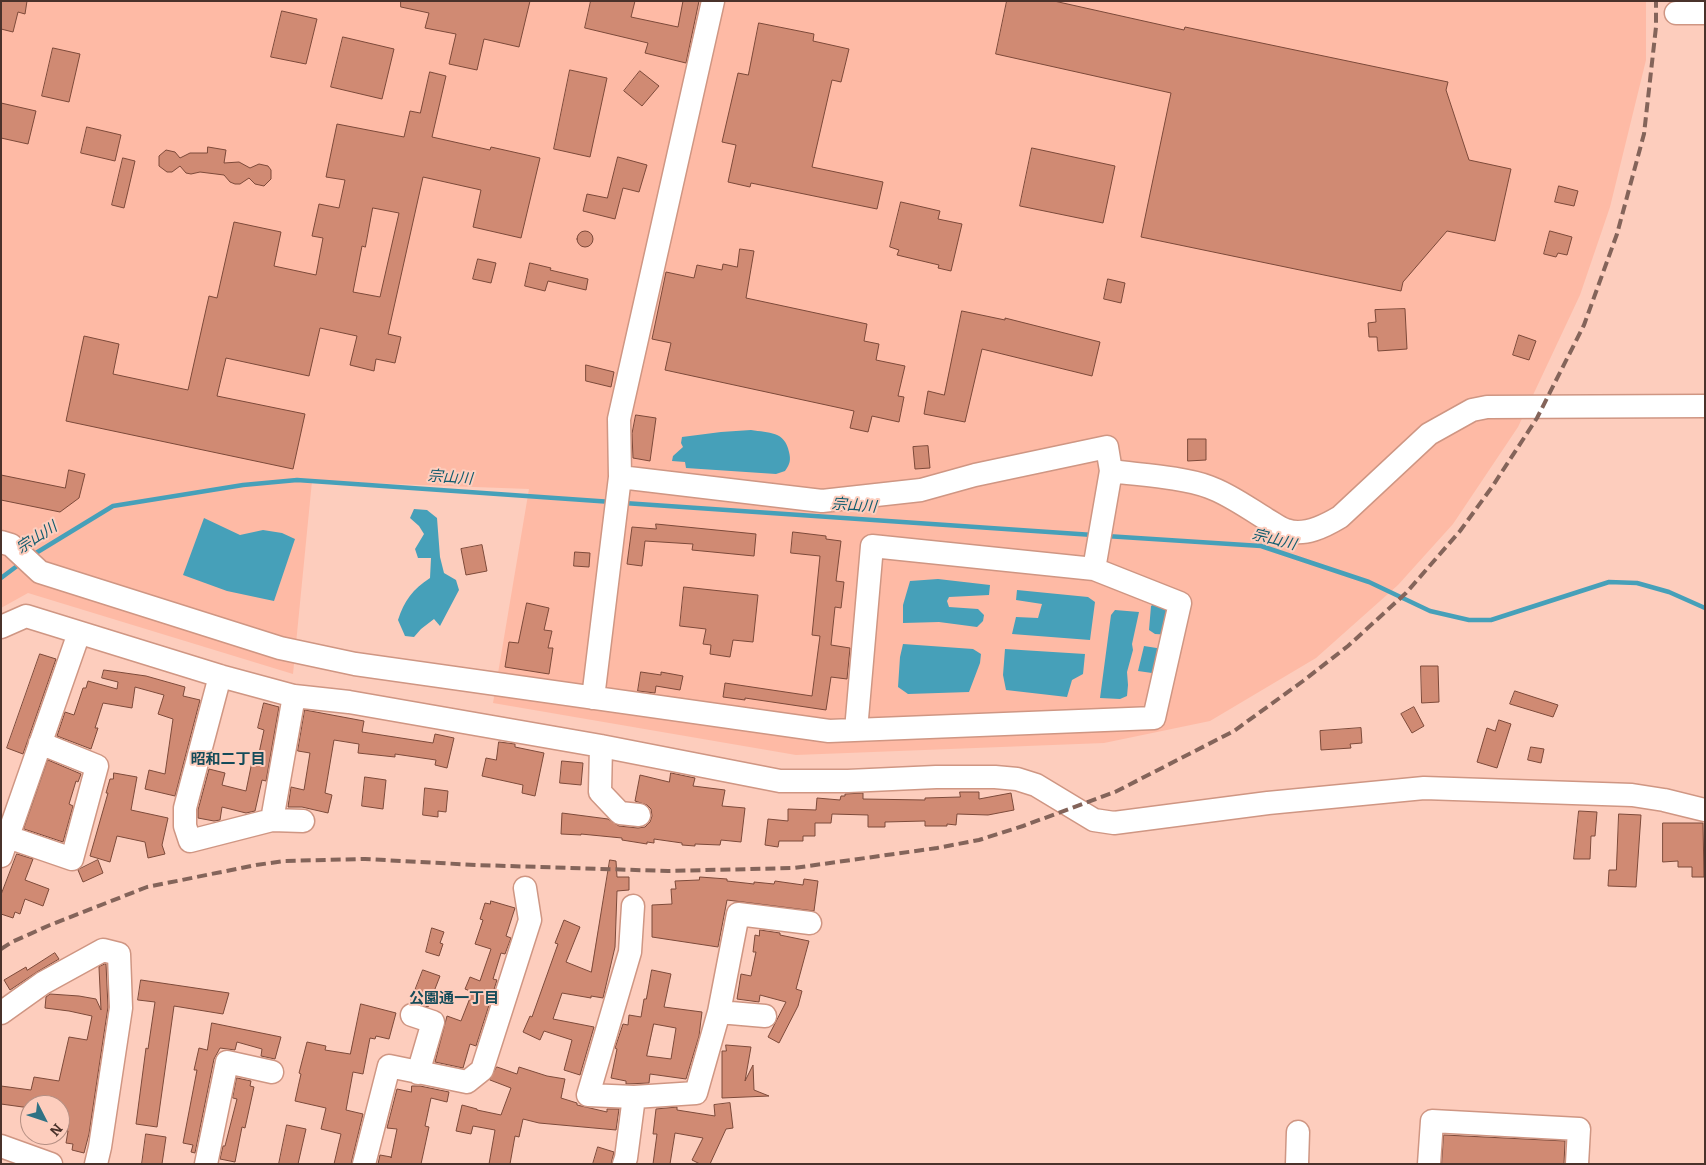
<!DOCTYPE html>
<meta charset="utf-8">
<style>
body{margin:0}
#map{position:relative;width:1706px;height:1165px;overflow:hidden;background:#fdcdbd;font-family:Bitter,serif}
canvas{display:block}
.frame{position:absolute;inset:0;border:2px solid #4a322b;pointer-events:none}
.north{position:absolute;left:20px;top:1095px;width:50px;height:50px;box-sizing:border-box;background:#fdcdbd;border:1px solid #b58f83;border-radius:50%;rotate:131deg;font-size:14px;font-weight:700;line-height:20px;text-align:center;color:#4a322b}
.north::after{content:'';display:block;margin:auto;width:18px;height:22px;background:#307284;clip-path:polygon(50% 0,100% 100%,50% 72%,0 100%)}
</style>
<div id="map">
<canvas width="1706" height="1165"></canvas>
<div class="frame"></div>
<div class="north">N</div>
</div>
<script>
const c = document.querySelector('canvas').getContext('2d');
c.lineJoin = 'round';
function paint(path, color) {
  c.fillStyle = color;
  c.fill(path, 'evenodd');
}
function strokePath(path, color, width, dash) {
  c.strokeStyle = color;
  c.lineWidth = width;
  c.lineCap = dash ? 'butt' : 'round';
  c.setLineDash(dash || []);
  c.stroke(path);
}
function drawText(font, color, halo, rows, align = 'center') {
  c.font = font + ' Bitter,"Noto Sans JP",serif';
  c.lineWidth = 4;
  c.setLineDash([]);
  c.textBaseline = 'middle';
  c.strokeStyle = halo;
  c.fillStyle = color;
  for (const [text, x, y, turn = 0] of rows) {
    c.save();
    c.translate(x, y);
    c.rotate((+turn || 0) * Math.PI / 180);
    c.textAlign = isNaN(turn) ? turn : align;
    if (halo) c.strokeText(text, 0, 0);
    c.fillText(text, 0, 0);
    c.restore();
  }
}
paint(new Path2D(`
 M1 1H1646V60L1610 207 1580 295 1518 427 1453 524 1398 585 1316 658 1210 721 1104 743 796 755 493 703 529 489 312 481 293 674 28 593 1 608Z`), '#febaa5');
paint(new Path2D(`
 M751 430C769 433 785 431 789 452 791 460 790 464 785 471L776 474 686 468 685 462 672 461 673 456 683 447 681 443 682 437 721 432Z
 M414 509 427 510 437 518 440 557 444 573 456 580 459 590 440 626 434 619 421 629 414 637 405 636 398 620C404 601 413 589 430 578L431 558H418L415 549 424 534 419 526 410 518Z
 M204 518 240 535 263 530 282 533 295 539 274 601 227 591 183 575Z
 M938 579 990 585 989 595 949 597 947 601 949 607 978 609 984 615 983 621 977 627 939 622 903 623V605L910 581Z
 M1017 590 1088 597 1095 602 1090 640 1012 634 1016 617 1038 618 1042 604 1016 600Z
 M1154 604 1172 605 1171 635 1155 634 1149 630 1151 606Z
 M1115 610 1139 612 1132 644 1133 650 1127 672 1128 685 1127 696 1120 699 1100 698 1111 615Z
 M903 644 973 649 981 654 980 663 969 692 908 694 898 687 900 657Z
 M1144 646 1163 649 1159 674 1138 671Z
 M1005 649 1085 654 1083 674 1072 680 1067 697 1006 690 1003 675Z`), '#46a0b9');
strokePath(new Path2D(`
 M624 503 1093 535
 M1106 536 1261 546 1369 582 1430 611 1469 620H1491L1609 582 1637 583 1669 592 1705 608
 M31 556 113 506 243 485 297 480 612 502
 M1 578 21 563`), '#46a0b9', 4.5);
const building = new Path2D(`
 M1 1H27L25 14 18 12 13 32 1 29Z
 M401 1H530L519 47 484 39 477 70 449 64 456 34 425 28 429 13 401 7Z
 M591 1H635L631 17 678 27 683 1H699L686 63 645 53 648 43 585 28Z
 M1007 1H1054L1184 30 1185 27 1448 82 1446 90 1469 160 1511 169 1495 241 1447 231 1403 282 1401 291 1141 237 1171 93 996 54Z
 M282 11 317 19 306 64 271 57Z
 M759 23 814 34 813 41 849 49 841 82 832 80 812 167 883 182 877 209 751 183 750 187 728 182 736 145 722 142 738 73 748 75Z
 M343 37 394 49 382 99 331 87Z
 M53 48 80 54 69 102 42 96Z
 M570 70 607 78 590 157 554 149Z
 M640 71 659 86 642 106 624 91Z
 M430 72 446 76 432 137 490 150 491 147 540 158 521 238 473 227 481 190 423 177 388 334 401 337 395 363 376 359 374 371 350 365 357 336 320 328 309 376 226 358 217 396 305 414 293 469 66 421 84 336 119 344 113 374 188 390 209 296 217 298 234 222 281 232 274 266 316 275 323 238 312 236 319 204 339 208 345 180 326 177 337 124 404 137 410 111 420 113ZM373 208 399 213 380 297 353 292 362 246 365 247Z
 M1 103 36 111 28 144 1 138Z
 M87 127 121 135 115 161 81 153Z
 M208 147 226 150 224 163 239 162 250 168 259 164 268 166 271 170V179L264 186 255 184 249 178 240 184H235L230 182 224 175 200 172 191 174 186 173 180 166 172 172H167L159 166V156L166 150 175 152 180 158 190 153H207Z
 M1032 148 1115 166 1103 223 1020 206Z
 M618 157 647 165 639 192 623 188 615 219 583 211 587 194 607 198Z
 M123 158 135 161 124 208 112 205Z
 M1559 186 1578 191 1574 206 1555 202Z
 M901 202 940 211 938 219 962 224 951 271 938 268 939 265 897 255 899 250 890 247Z
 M1550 231 1572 237 1567 255 1558 253 1556 257 1544 254Z
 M577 239a8 8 0 1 1 16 0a8 8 0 1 1-16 0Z
 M740 249 754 251 746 298 867 324 864 341 879 344 876 360 905 366 898 396 904 397 899 422 872 416 868 432 850 428 854 411 665 370 671 343 652 339 666 272 694 278 697 265 722 270 723 264 737 267Z
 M478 259 496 263 491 283 473 279Z
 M530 263 551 268 550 270 588 279 586 290 548 281 545 291 525 286Z
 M1108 279 1125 283 1121 303 1104 299Z
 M1405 309 1407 349 1378 351 1377 337H1369L1368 323 1376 322 1375 310Z
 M962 311 1005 320V318L1100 342 1092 376 982 349 965 422 924 414 928 391 944 395Z
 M1519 335 1536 341 1529 360 1513 355Z
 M586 365 614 372 611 387 586 381Z
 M636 415 656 418 650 461 633 458 632 434Z
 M1188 439H1206V460L1188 461Z
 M928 446 930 468 915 469 913 447Z
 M69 470 85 474 79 498 60 512 1 500V475L65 488Z
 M656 524 756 534 754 556 692 550 693 544 645 541 642 566 627 564 632 527 656 529Z
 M793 532 826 536V539L841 541 836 581 844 582 841 608 835 607 831 645 850 648 847 679 831 677 826 710 745 698V700L723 697 725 683 812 696 820 636 812 635 820 556 791 553Z
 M482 545 487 571 466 575 461 549Z
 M575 552 590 553 589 567 574 566Z
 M684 587 758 595 753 642 733 640 730 657 710 654 711 645 703 644 706 629 680 626Z
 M527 603 549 608 544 630 552 631 548 648H553L549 674 505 667 509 642 518 643Z
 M40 654 56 659 23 754 7 748Z
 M1421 666H1438L1439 702 1422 703Z
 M104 670 146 676 185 687 183 696 200 700 175 796 145 789 149 770 165 774 173 719 158 714 164 695 135 687 132 708 103 703 95 728H98L91 749 57 736 65 712 74 715 83 688H86L88 681 117 689 118 682 102 678Z
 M641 672 661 675V672L683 676 680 690 656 686 655 693 638 691Z
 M1515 691 1558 705 1553 717 1510 704Z
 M264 703 279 707 266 781 262 780 255 811 246 813 222 807 220 820 214 821 198 818V810L209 769 225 773 222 785 246 791 254 752 259 753 264 730 258 728Z
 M1414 707 1424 726 1412 733 1401 714Z
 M305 710 364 721 362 732 433 743 435 734 454 738 447 768 435 765 436 760 395 754V757L358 753 359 744 334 740 325 793 332 795 328 813 302 807H288L291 787 304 790 310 753 298 751Z
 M1499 720 1511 724 1497 768 1477 762 1487 728 1495 731Z
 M1361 728 1362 743 1350 744 1351 748 1321 750 1320 731Z
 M499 742 515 744V747L544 753 535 796 522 793 523 785 482 776 486 758 496 760Z
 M1531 747 1544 749 1541 763 1528 760Z
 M48 760 81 774 78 782 76 781 69 804 73 806 63 842 24 829Z
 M562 761 583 763 581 785 560 783Z
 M114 773 137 777 131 810 168 818 162 845 165 854 148 858 145 842 117 836 110 862 90 856 108 793H106L110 779H113Z
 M671 773 695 778 693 786 725 790 722 806 745 808 741 842 721 840 720 845 695 844V846L682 845V843L654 839V843L647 842V844L622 840V838L581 834V835L561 834 562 813 608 819 619 826 638 828 645 827 650 822 652 816 651 809 647 805 635 801 640 775 669 782Z
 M365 777 386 780 383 809 362 806Z
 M425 788 448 791 446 812 438 811V817L423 815Z
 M960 792H979V799L1011 793 1014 810 988 815 957 814 956 825 947 824V826H925V821L885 822V827H868V815L832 814 831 823H815V836H803V841H779L778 847 765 845 768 819 788 821V809L816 810 817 798 840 800 841 796H845V794L863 793V799L925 800V798L960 797Z
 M1579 811 1597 812 1595 836H1591L1590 859H1574Z
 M1619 814 1641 815 1636 887 1608 886 1609 870H1616Z
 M1663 823H1703L1704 877H1692V867H1678V861L1663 862Z
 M17 854 33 859 25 880 49 889 43 906 25 899 20 914 15 912 13 918 1 914V895Z
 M98 860 103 873 83 882 78 870Z
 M610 860 616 861 617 877H629V890L617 891 615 947 603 998 591 996V998L562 993 553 1019 594 1027 580 1075 564 1070 572 1040 544 1031 540 1040 523 1032 530 1016 532 1017 558 944 555 943 564 920 580 927 566 962 591 972Z
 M700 877 727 879V881L754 884V882L774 884 775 881 803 885 804 879 818 881 814 911 727 900 718 947 652 937V905L672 904 671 889H676L675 881 699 880Z
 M491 901 515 908 506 936 511 938 505 954 501 953 493 979 497 980 476 1046 470 1044 463 1068 435 1062 447 1016 461 1021 470 998 468 997 470 991 465 989 470 977 480 981 491 949 475 944 483 920 480 919 485 903 490 904Z
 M432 928 444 932 440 943 443 944 439 956 426 952Z
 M760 930 780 933V935L809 941 796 989 802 991 798 1006 779 1043 768 1037 786 1002 760 995 759 1002 737 999 741 974 751 976 756 952H753L755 935 759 936Z
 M55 953 59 959 37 972 10 990 4 980 26 967 27 970Z
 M105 964H106L108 1007 89 1134 84 1153 72 1150 73 1144 66 1143 68 1131H67L69 1118 60 1116V1105H30V1108L1 1104V1086L31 1090 34 1077 59 1081 69 1037 87 1040 92 1016 69 1011 45 1008 46 997 50 994 79 996 96 999 101 1010 99 967Z
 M423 970 440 976 428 1007 411 1001Z
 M652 970 671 974 664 1007 702 1012 699 1036 686 1079 650 1074 649 1083 626 1084V1081L611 1078 617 1049 615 1048 623 1024 628 1025 629 1015 641 1017 644 999H646ZM654 1024 676 1028 671 1059 647 1056Z
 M141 980 229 993 223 1014 174 1006 157 1127 136 1124 146 1048 148 1049 155 1002 138 1000Z
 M361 1004 396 1013 389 1039 376 1036 375 1039 370 1038 363 1074 353 1072 346 1110 363 1114 351 1164H334L341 1134 321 1129 326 1108 295 1101 301 1074 299 1073 307 1042 326 1046 325 1050 350 1054Z
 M212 1023 281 1037 275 1059 261 1056 262 1049 237 1042 235 1050 220 1048 214 1059 195 1153 191 1152 193 1145 183 1143 197 1070H194L199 1048 207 1050Z
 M726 1045 751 1047 745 1081 753 1065 754 1090 769 1096 722 1098V1051H726Z
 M497 1067 517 1074 519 1067 547 1076 565 1079 561 1098 577 1103V1105L607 1112V1109H619L616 1130 539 1123 523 1119 519 1137 515 1136 510 1164H489L495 1130 473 1126 471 1134 456 1131 462 1105 477 1109V1110L501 1115 511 1088 490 1080Z
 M237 1078 251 1081 250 1086 254 1087 245 1128 242 1127 235 1162 220 1159 223 1146H225L237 1099 233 1098Z
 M412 1086H420L449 1092 447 1102 431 1098 425 1126 429 1127 421 1164H378L380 1155 391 1157V1158L397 1129 387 1128 397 1089 411 1092Z
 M730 1103 733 1128 726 1129 710 1164H700L692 1160 703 1138 675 1133 670 1164H653L657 1134H653L656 1109 677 1107V1110L715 1116 714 1105Z
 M287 1125 306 1129 298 1164H279Z
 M146 1134 166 1137 162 1164H142Z
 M1444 1135 1565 1141 1564 1164H1442Z
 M598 1147 614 1152 611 1164H593Z`);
paint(building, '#d08a73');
strokePath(building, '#7d4a3a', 1);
const minor = new Path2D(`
 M1676 13H1705
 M620 477 822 501 921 490 975 475 1107 447 1111 471C1140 475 1182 477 1209 487 1229 494 1248 508 1266 519 1272 522 1279 528 1286 530 1304 537 1325 526 1340 517L1429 434 1472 410 1487 407 1705 406
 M1 542 11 545 40 572 280 648 355 664 829 731 1154 718 1180 603 1094 569 872 546 856 730
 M1094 569 1111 471
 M1 627 26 616 220 676 294 696 349 702 601 746 780 781H848L936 777H995L1017 779 1036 785 1094 820 1114 823 1268 803 1424 788 1632 795 1664 800 1705 810
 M220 676 185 808V826L190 841 272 820 303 821
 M593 698 620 477 619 419 713 1
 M601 746 600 792 620 813 639 815
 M272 820 294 696
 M8 837 72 859 97 766 40 743
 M1 856 79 633
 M633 906 630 952 588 1095 634 1097 696 1093 719 1012 738 914 810 923
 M719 1012 765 1016
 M1 1013 43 983 103 950 119 954 121 1008 100 1147 96 1164
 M412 1015 433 1022 418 1073
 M1 1146 51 1164
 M206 1164 227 1062 272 1072
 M364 1164 389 1066 467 1082 482 1070 530 920 525 888
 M624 1164 626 1158 634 1097
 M1297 1164 1298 1132
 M1429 1164 1432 1121 1579 1129 1577 1164`);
strokePath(minor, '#cf9683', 25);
strokePath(minor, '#fff', 22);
strokePath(new Path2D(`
 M1 949 12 942 50 925 147 887 256 865 285 861 365 859 476 865 668 871 794 868 937 848 979 840 1023 826 1115 792 1234 731 1303 681 1348 646 1406 593 1460 531 1492 487 1537 418 1584 325 1617 234 1644 134 1656 27V1`), '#84645a', 4, [10, 5]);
drawText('italic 15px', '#125c6e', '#fdcdbd', [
 ["宗山川",450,478,4],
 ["宗山川",854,506,4],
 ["宗山川",37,538,-33],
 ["宗山川",1274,540,14]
]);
drawText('bold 15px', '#144b59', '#fdcdbd', [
 ["昭和二丁目",228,760],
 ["公園通一丁目",454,999]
]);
</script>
